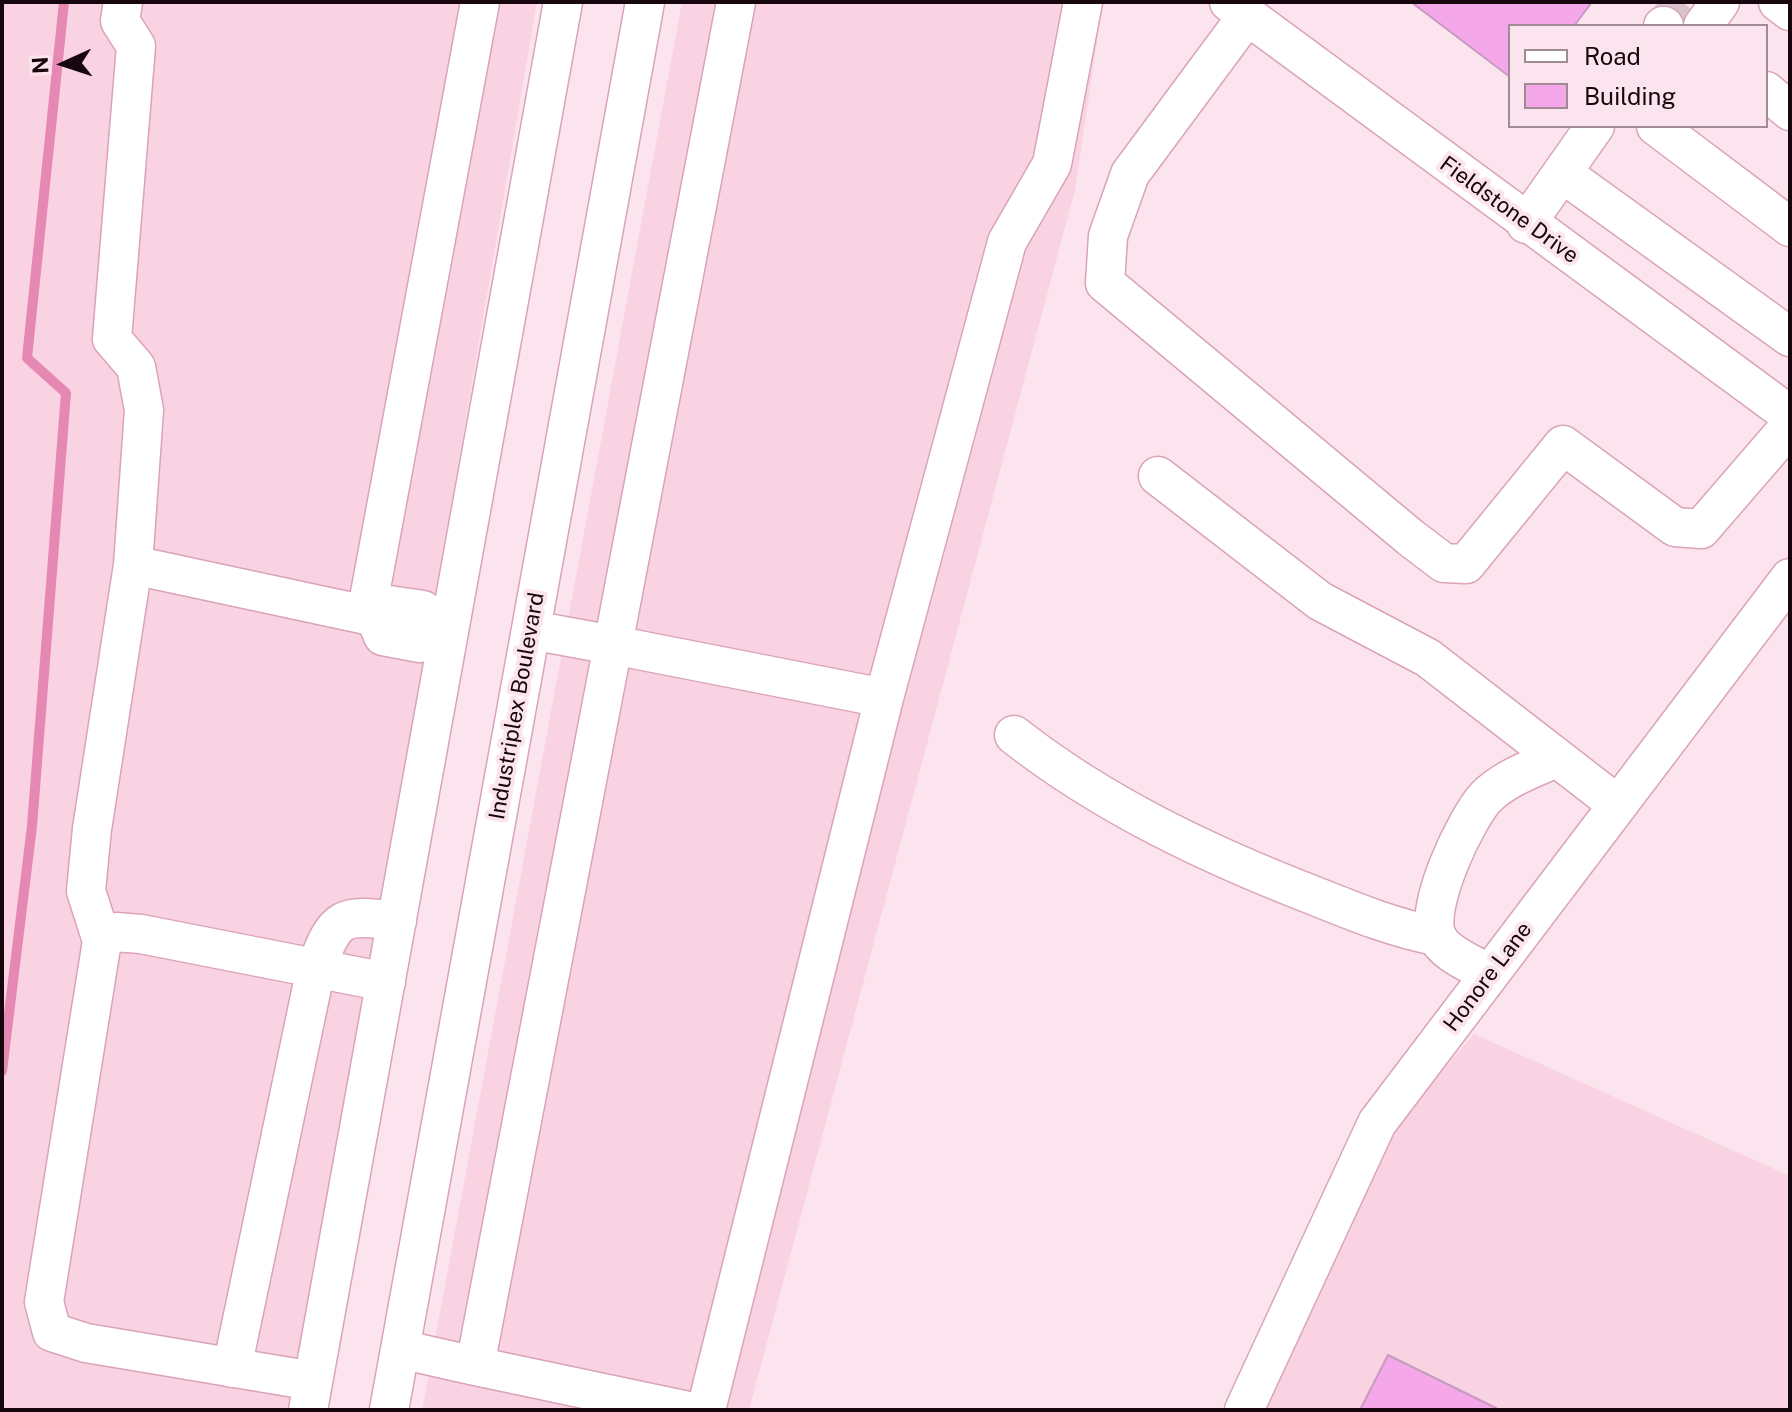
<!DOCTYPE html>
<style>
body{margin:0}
#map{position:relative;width:1792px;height:1412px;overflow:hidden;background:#fbe4ed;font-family:"Public Sans",sans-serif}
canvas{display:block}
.frame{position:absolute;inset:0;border:4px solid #17060e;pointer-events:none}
.legend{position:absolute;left:1508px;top:24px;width:260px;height:104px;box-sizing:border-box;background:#fbe4ed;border:2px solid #a08b94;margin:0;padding:10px 14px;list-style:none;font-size:24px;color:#17060e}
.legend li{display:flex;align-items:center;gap:16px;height:40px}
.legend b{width:40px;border:2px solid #a08b94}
.north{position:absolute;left:24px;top:24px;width:80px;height:80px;-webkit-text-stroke:6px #fbe4ed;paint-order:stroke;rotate:267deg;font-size:22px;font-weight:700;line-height:32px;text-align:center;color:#17060e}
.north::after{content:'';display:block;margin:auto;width:28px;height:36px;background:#17060e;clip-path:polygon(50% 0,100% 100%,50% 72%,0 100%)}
</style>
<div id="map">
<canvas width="1792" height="1412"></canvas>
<div class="frame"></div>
<ul class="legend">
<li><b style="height:10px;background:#fff"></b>Road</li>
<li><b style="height:22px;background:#f5a8e9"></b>Building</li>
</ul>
<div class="north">N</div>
</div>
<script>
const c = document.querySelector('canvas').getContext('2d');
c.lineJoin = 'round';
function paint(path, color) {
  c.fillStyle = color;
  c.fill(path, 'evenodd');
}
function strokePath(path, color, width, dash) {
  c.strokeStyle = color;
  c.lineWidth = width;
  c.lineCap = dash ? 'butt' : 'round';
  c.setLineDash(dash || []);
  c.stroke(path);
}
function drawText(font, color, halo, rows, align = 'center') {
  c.font = font + ' "Public Sans",sans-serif';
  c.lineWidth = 8;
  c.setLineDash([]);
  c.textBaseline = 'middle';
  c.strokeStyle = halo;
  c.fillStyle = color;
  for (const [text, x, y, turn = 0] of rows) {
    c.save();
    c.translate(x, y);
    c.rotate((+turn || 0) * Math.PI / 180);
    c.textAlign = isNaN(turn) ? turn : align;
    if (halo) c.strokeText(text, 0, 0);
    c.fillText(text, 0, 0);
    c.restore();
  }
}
paint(new Path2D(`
 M2 2H537L297 1410H2Z
 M682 2H1103L1075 190 749 1410H422Z
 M1474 1034 1790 1176V1410H1259L1395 1126Z`), '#fad3e3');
strokePath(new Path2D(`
 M2 1071 32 826 66 393 27 358 64 2`), '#e588b2', 10);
const building = new Path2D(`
 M1411 2H1592L1574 26H1510V77Z
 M1388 1355 1496 1408 1495 1410H1360Z`);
paint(building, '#f5a8e9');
strokePath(building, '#c69bbf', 2);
strokePath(new Path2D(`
 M1664 26 1682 2`), '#d9c3cc', 38, [38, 19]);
const minor = new Path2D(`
 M123 2 120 21 136 46 112 339 136 367 144 410 133 565 366 615
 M1229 2 1790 415
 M1778 2 1790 11
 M1247 16 1130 174 1108 236 1105 283 1411 538 1444 563 1466 564 1563 445 1675 527 1701 529 1790 426
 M1663 26H1664
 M1703 26 1720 2
 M1766 91 1790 111
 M1656 126 1790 227
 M1562 173 1790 337
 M1526 224 1595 126
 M1158 476 1320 601 1428 658 1618 805
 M375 617 389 605 423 610 436 634
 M448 636 436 634 420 643 383 636 375 617 366 615 480 2
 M884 698 1007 242 1052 164 1083 2
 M1014 735C1103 805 1209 855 1315 896 1355 912 1394 928 1436 936
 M102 941 86 891 92 829 133 565
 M1490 974C1474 965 1442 953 1436 934 1426 904 1465 820 1486 797 1505 778 1532 769 1556 758
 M400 1349 475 1366 613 645 531 630
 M475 1366 684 1410
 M232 1368 316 968C336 915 341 914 397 921
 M313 1381 86 1343 52 1332 44 1302 102 941 116 932 141 934 386 982
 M308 1410 563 2
 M389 1410 645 2
 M706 1410 884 698 613 645 736 2
 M1244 1410 1377 1123 1790 578`);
strokePath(minor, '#daa3ba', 41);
strokePath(minor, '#fff', 38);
drawText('22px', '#17060e', '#fbe4ed', [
 ["Fieldstone Drive",1509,210,36],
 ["Industriplex Boulevard",517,706,-80],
 ["Honore Lane",1488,977,-53]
]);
</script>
